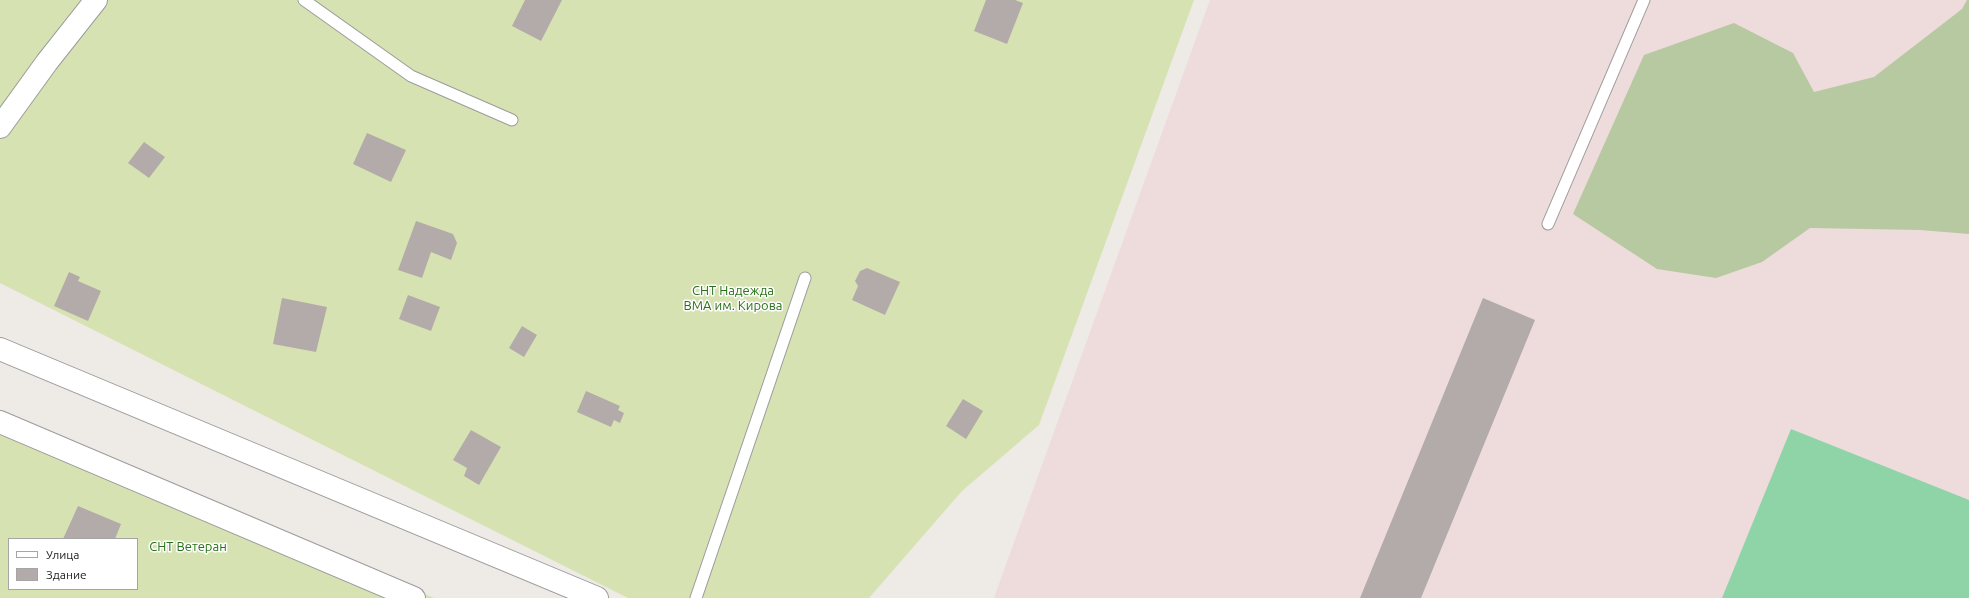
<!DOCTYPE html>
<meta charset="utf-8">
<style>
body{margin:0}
#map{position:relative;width:1969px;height:598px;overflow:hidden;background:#eeeae6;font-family:Ubuntu,sans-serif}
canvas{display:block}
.legend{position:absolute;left:8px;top:538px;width:130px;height:52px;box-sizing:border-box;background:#fff;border:1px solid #a5a5a5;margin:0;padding:5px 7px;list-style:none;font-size:12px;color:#1f1f1f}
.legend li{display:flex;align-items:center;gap:8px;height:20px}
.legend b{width:20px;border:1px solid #a5a5a5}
</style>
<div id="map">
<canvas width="1969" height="598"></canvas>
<ul class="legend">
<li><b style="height:5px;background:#fff"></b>Улица</li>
<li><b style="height:11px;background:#b3aba9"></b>Здание</li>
</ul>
</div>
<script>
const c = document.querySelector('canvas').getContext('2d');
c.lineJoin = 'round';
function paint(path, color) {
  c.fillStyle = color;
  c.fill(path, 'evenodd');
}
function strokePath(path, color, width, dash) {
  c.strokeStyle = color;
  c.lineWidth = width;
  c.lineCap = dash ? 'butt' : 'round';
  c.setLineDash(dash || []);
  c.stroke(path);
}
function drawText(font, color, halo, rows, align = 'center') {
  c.font = font + ' Ubuntu,sans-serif';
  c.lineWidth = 3;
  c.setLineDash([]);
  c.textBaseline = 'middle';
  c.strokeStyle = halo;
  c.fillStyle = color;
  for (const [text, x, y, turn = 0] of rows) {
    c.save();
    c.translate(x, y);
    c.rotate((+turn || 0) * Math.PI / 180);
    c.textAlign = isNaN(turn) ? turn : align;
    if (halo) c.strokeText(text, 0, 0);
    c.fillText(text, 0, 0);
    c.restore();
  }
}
paint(new Path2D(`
 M1210 0H1969V598H994Z`), '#eedbdb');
paint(new Path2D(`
 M0 0H1194L1039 425 962 491 869 598H628L0 283Z
 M0 412 434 598H0ZM9 539H137V589H9Z`), '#d7e2b2');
paint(new Path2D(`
 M1967 0H1969V234L1920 230 1810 228 1762 262 1716 278 1657 269 1573 214 1644 55 1734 23 1793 53 1814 92 1874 77 1962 9Z`), '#b7c9a0');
paint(new Path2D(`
 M1791 429 1969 500V598H1722Z`), '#8ed4a6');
paint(new Path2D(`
 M525 0H562L541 41 512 26Z
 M986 0H1015L1023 3 1007 44 974 31Z
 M367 133 406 150 391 182 353 164Z
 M144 142 165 157 149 178 128 163Z
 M416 221 453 234 457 243 451 260 431 252 422 278 398 270Z
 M867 268 900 282 885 315 852 300 858 286 855 281 860 271Z
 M69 272 80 277 78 281 101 291 88 321 54 306Z
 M408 295 440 307 431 331 399 319Z
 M282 298 327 307 316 352 273 344Z
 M1483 298 1535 320 1421 598H1360Z
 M522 326 537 335 524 357 509 348Z
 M586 391 620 406 618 410 624 413 620 423 614 420 611 427 577 412Z
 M963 399 983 411 966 439 946 426Z
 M471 430 501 447 479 485 464 476 467 468 453 460Z
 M78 506 121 524 115 539H63Z`), '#b3aba9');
const lane = new Path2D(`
 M304 0 411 76 512 120
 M1548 224 1644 0
 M696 598 805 278`);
const street = new Path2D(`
 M0 127 47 62 96 0
 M0 349 597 598
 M0 422 414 598`);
strokePath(lane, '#9c9c9c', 13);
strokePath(street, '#9c9c9c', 24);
strokePath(lane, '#fff', 11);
strokePath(street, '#fff', 22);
drawText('13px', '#297119', '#fff', [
 ["СНТ Надежда",733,291],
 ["ВМА им. Кирова",733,306],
 ["СНТ Ветеран",188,547]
]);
</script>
